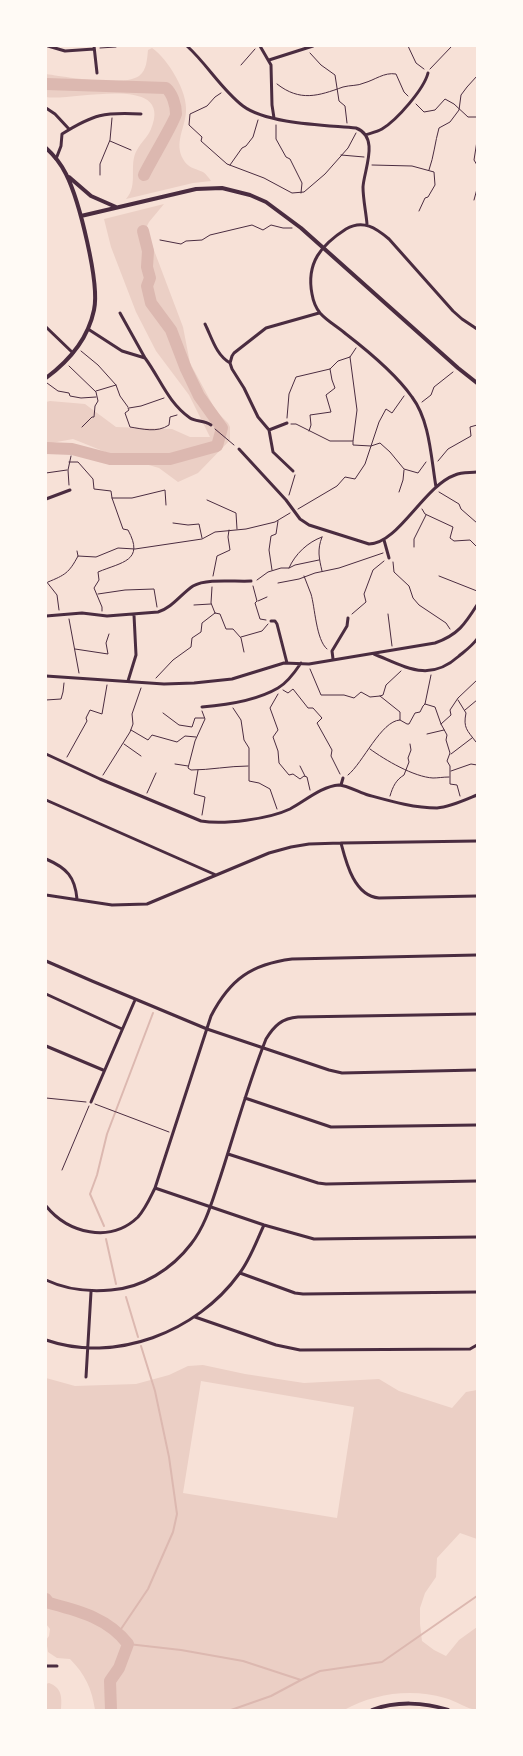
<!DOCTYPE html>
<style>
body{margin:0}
#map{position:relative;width:523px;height:1756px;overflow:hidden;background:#f7e1d7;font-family:Montserrat,sans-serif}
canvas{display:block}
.frame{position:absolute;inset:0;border:47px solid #fffaf5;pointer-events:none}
</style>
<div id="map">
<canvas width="523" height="1756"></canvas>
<div class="frame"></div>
</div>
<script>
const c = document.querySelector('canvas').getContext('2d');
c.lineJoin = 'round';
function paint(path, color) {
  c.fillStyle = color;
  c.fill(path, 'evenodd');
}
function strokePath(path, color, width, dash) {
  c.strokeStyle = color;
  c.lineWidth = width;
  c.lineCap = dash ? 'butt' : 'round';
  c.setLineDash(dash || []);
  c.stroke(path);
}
paint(new Path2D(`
 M152 48C168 59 188 92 186 112 185 128 174 143 183 159 188 168 194 168 203 172 206 174 209 178 211 181L193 183 126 199C139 185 128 165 137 150 141 142 148 137 151 129 175 72 70 102 46 97V74C66 77 123 87 139 76 147 70 147 59 148 50Z
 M164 204 149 222 147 226 149 237 183 327 190 363 216 411 228 423 230 427V440L198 473 178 482 159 468 108 453 73 439 46 444V402L50 401 85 404 116 427 172 429 190 437H210L189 395 156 351 136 312 111 247 104 219Z
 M203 1365 245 1374 304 1383 379 1379 399 1391 452 1408 466 1392 477 1390V1539L460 1533 437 1558 436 1577 425 1593 420 1608V1624L422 1641 434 1650 446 1656 459 1640 477 1627V1710C467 1709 456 1701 445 1698 412 1688 374 1693 344 1710H95C92 1689 85 1674 70 1659L57 1658 48 1652 46 1640 49 1636 50 1629 46 1624V1378L75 1386 136 1384 169 1375 188 1366ZM201 1381 354 1407 337 1518 183 1493Z
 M49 1683C62 1688 62 1697 61 1710H46V1684Z`), '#ebcfc5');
strokePath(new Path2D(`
 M104 1226 90 1194 97 1175 107 1134 153 1013
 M106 1239 116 1284
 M126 1297 138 1337
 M119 1632 148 1589 173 1532 177 1514 169 1457 155 1391 141 1346
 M128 1644 181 1650 243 1661 301 1680 320 1671 382 1662 477 1596
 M231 1710 271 1696 301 1680`), '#dcb8b0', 2);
strokePath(new Path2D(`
 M46 84 166 88C172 93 176 105 176 114 176 119 148 166 144 175
 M46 448 72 449 110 459H170L217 446 222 428 199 396 186 369 171 330 151 303 147 286 150 278 147 267 148 251 143 231
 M46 1599 49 1603C79 1611 108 1618 128 1644L119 1668 110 1681 111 1710`), '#dcb8b0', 12);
strokePath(new Path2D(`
 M408 46 416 63 424 69
 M100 48 116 47
 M310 53 321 65 335 75 339 101 345 106 347 123
 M241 65 255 49
 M430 69 452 46
 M277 84C300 102 318 96 343 87 350 85 358 86 364 83 375 80 384 72 396 74L404 92 408 96
 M221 93 215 97 207 106 190 114 189 125 202 137 201 141 227 164 264 178 292 193 304 192 325 174 348 148 356 133
 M416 104 424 112 435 110 445 99 454 104 468 117H477
 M276 125V139L286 157 290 159 302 183 301 193
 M110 141 131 150
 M477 141 474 160 477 165
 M341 155 364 157
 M230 165 242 148 246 146 253 137 258 120
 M372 165 412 166 434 172 435 185 428 197 425 198 419 211
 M429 170C434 156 435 142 439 128L450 122 459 110 461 95 467 87 477 76
 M100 175V164L110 140 112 118
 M474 200 477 189
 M160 240 181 244 186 241 202 240 210 235 252 225 263 230 271 225 283 228H292
 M81 351 98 365 116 385 120 396 128 407
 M350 357 357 410 353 441
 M69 366 96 392 98 401 95 406 94 417H92L82 427
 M47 383 58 391 69 393 70 396 81 398 96 397
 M96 391 116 385
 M422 402 431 395 434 387 453 372
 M128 408 129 410 125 413 130 427C143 429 157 433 169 425L170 417 177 415
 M129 408 141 406 164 398
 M287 418 289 394 296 377 330 369 338 361 350 357 356 348
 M291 424H296L330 441H353
 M215 429 234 445
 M309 431 311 425 310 415 331 412 326 395 335 388 332 380 330 369
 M353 442V445L371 446 380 443 390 452 404 469 418 473 426 462
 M438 461 448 449 471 436 470 427 477 425
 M69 462H78L93 479 94 489 111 491 112 498 123 529 128 530C145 561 122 562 98 572L99 580 94 588 102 607V611
 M46 473 67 470
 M69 485 68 470 71 456
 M399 492 403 480 404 470
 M439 492 459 504 461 509 477 523
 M289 495 295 475
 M112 498H132L165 490 166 505
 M207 500 236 513 237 529
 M298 509 337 486 345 477 355 479 365 464 379 422 386 409 392 413 404 396
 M422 509 425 514 453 527 450 538 454 541 470 540 477 547
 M173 523 188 525 199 524 202 538
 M322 537C317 550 319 558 322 571
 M414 547V539L426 515
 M77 551 78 556
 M393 562 394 572 409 586 413 598 419 605 446 623 450 629
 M289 568C295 554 308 542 322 537
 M272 570 269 550 271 536 276 534 278 521
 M213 576 217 556 230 550 228 537 229 530
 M304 576C306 582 309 588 311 594 315 607 316 640 327 649
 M439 576 477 591
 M257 580 268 572 281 568H289L295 565 319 560
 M46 581 57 595 59 610
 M48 582C65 575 69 573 78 556L96 557 118 548 135 549 202 539 215 532 246 529 275 522 290 513
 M278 583 299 579 315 573 339 568 383 553
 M253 586 257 601 255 603 260 619 266 620
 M212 587 211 603 215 613
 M98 594 125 590 154 589 157 607
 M258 601 267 597
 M194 605 211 604
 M215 613 220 614 226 629H233L241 638 244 652
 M352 614 366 602 364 594 373 570 384 561
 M388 614 392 646
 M69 619 79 673
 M241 637 262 631 268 624
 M75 649 108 654 106 643 109 634
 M310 669 321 695H344L354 698 361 692 370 697 380 696 383 695 386 685 401 671
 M156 678 173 660 191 647 192 638 201 632 202 623 215 613
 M283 690 288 693 293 689 308 708H313L322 718 317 723 332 750 331 756 340 774
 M278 694 270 708 278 730 273 737 278 751 279 763 289 775 293 774 300 779 304 776 307 777 310 790
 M46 700 61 699 63 692 64 683
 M458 700 466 713C463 728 467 730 476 742
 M425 704 435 707 441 724 447 735 446 740 450 753 447 761 450 766V784L457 785 460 796
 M233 708 241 720 244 740 249 748V781L259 783 270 789 277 809
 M465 710 477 700
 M202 711 205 719 195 741 188 768 191 770C210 770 229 766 248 766
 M163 713 179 725 192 727 195 718H204
 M400 720 407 724H409L415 713 420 712 423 706 425 704 431 675
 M441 724 451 715 450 710 458 698 477 680
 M131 730 148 740 152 735 177 742 185 736 196 737
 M427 734 444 730
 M124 744 141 756
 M370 749C385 760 414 777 433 778 438 778 443 777 449 777
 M451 754 472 738
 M67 757 87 721 86 718 90 710 102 714 107 685
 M175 764 188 766
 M300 766 305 776
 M198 770 194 794 205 797 202 815
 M451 771 471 764 477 765
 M103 775 130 732 133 724 132 714 141 688
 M348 775C363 763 381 721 400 720V712L380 696
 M147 793 156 773
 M390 796C393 786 396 780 404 775L409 762 408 758 411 750 410 744
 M46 1098 86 1102
 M95 1104 169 1132
 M62 1170 89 1106`), '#4a2c40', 1);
strokePath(new Path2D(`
 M48 46 65 51 94 49
 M94 46 97 73
 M187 46C207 64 221 89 243 106 267 124 325 125 356 128 380 137 364 170 363 187 363 199 366 212 367 224
 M260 46 271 65 272 105 274 118
 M269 60 313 46
 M46 108 55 114 69 129
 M365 135C371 133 377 132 382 129 397 120 424 89 428 73
 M56 159 61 146 62 134C94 114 104 112 141 114
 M120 313 145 358
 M205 324C212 338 216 355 230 363
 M46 327 73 353
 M88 329 122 351 145 358C160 378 168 403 190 418 196 422 204 420 211 425
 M269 430 287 423
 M239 449 286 500 300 519 309 525 369 544C398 544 424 486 455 475 462 472 470 473 477 472
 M293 471 273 452 269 430 258 417 244 388 232 369 230 363 232 356 234 353 266 328 319 313
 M436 487C431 458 430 421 412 397 396 374 368 351 346 334 338 327 327 321 320 313 316 308 313 300 312 294 306 263 321 245 346 229 363 219 376 228 389 239L453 311 462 319 477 329
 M46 499 70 490
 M384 540 389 558
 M46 616 82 613 107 616 158 612C172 608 181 594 193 586 207 578 235 582 251 581
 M271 621H275L277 624 287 663
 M374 654C406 667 429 683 459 656 465 651 472 646 477 639
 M333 659 332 651 347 626 348 618
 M46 676 164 684 194 683 232 679 284 663 309 664 435 643C458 635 465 624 477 605
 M128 681 136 655 134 615
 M202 707C227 705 256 701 278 688 287 683 295 672 301 663
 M46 754 100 779 201 821C224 825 269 819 290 809 305 801 322 786 339 785 346 785 361 793 368 795 390 801 414 808 437 808 450 807 465 800 477 795
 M341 785 343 778
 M46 800 216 875
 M341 843C346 862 354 896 379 898L477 896
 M46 859C67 868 75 877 77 899
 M46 895 112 905 147 904 269 853 291 847 309 844 341 843 477 841
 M46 961 92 981 207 1029 329 1070 342 1073 477 1070
 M46 994 122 1029
 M46 1046 103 1070
 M245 1098 331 1127 477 1125
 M91 1102 135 1000
 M228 1154 318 1183 326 1184 477 1181
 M155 1188 264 1225 314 1239 477 1237
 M46 1206C68 1233 110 1244 138 1217 146 1208 150 1198 155 1188L211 1016C230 979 252 964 292 959L477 955
 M240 1273 295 1293 303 1294 477 1292
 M46 1280C67 1290 89 1292 111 1290 142 1288 172 1269 191 1244 206 1225 212 1201 220 1178 235 1132 248 1084 266 1039 274 1026 282 1018 298 1017L477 1014
 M195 1317 276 1345 300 1350 470 1349 477 1345
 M46 1340C115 1364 197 1332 239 1274 250 1260 256 1242 264 1225
 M86 1377 91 1292
 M46 1666H57`), '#4a2c40', 3);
strokePath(new Path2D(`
 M46 148C55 156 61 164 66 174 79 200 100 283 94 310 88 339 69 361 46 378
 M69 177 91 196 116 207
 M81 216 196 189 222 188 250 195 266 202 301 228 458 368 477 383
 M372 1710C396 1701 424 1702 448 1710`), '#4a2c40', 4);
</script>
